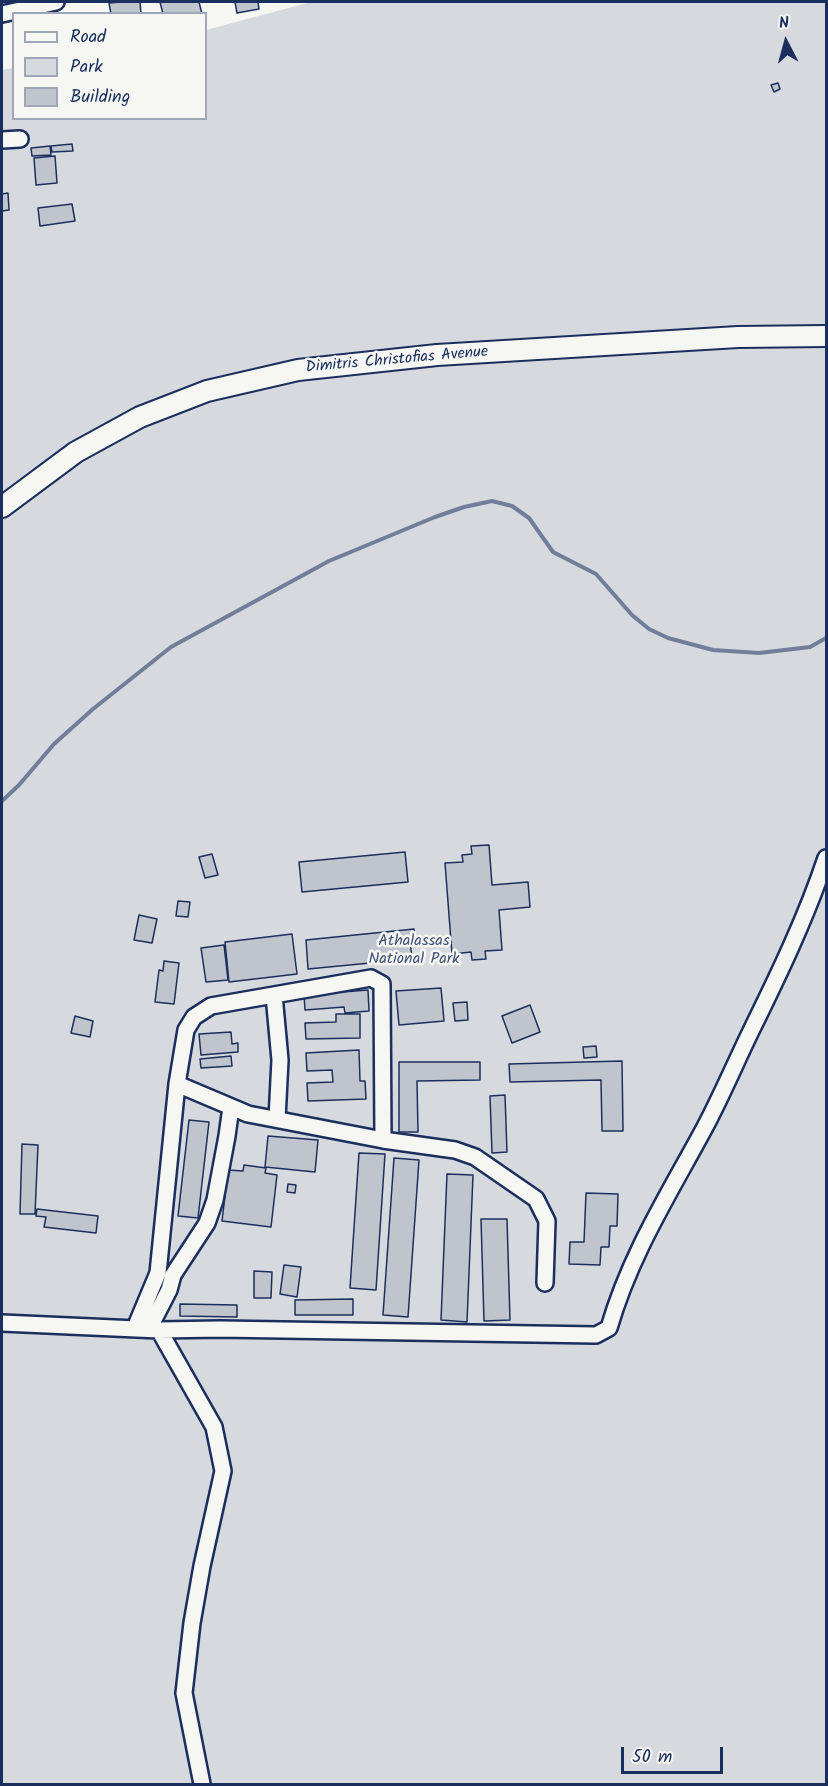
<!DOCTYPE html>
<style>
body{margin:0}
#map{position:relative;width:828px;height:1786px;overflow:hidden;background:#f6f6f2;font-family:Kalam,sans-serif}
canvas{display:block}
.frame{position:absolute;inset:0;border:3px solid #1b2f5e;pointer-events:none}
.legend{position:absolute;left:12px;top:12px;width:195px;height:108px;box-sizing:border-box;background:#f6f6f2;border:2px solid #9ea6b7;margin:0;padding:8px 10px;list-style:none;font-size:18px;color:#1b2f5e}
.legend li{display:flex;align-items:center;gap:12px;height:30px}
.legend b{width:30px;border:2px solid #9ea6b7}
.north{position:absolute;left:756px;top:12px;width:60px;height:60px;-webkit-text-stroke:4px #f6f6f2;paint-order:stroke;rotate:354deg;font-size:16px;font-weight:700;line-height:24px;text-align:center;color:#1b2f5e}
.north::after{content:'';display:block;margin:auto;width:21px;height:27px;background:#1b2f5e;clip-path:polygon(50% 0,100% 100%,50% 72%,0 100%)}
.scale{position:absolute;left:621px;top:1747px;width:102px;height:27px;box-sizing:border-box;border:3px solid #1b2f5e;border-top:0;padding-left:8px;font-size:18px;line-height:21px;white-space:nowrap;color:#1b2f5e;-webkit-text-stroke:4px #f6f6f2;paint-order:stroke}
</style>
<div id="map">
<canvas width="828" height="1786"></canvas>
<div class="frame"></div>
<ul class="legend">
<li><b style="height:8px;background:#f6f6f2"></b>Road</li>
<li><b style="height:16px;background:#d6d9dd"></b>Park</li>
<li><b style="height:16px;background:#c0c4cd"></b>Building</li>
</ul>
<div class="north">N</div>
<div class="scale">50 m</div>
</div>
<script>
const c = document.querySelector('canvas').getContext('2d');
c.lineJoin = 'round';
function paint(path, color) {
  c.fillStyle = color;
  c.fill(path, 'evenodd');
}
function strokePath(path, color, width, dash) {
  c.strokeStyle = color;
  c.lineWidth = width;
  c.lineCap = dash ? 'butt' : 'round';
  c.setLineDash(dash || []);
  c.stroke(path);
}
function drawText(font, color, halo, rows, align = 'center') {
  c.font = font + ' Kalam,sans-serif';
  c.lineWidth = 5;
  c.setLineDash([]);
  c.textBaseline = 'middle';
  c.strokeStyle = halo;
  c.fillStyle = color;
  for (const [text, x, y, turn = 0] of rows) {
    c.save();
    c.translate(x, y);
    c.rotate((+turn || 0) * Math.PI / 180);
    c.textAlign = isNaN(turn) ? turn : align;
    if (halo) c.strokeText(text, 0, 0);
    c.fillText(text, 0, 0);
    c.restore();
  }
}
paint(new Path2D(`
 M311 2H826V1784H2V70L13 68 14 118H206V30Z`), '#d6d9dd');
strokePath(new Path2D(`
 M2 801 19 785 54 744 93 709 171 647 329 561 435 517 464 507 492 501 512 506 529 518 553 552 596 574 632 615 649 629 668 638 713 650 759 653 810 647 826 638`), '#717e99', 4);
const building = new Path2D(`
 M121 2H140L141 14H111L109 3Z
 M160 2H199L202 14H163Z
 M235 2H258L259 9 237 13Z
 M778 83 780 89 774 92 771 85Z
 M72 144 73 151 52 152 51 146Z
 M50 146 51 155 32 156 31 148Z
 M55 156 57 183 36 185 34 158Z
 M8 193 9 210 2 211V194Z
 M72 204 75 221 40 226 38 208Z
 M489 845 492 885 528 882 530 907 499 910 502 950 485 951 486 959 472 960 471 952 452 954 445 863 463 862 462 855 472 854 471 846Z
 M405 852 408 882 302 892 299 862Z
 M212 854 218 875 205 878 199 857Z
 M178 901 190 902 188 917 176 916Z
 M139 915 157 919 152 943 134 940Z
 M414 929 415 939 410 940 412 959 308 969 306 940Z
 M292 934 297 974 229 982 225 942Z
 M224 945 228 980 206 982 201 948Z
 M164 961 179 963 174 1004 155 1002 159 970 163 971Z
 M441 988 444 1021 399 1025 396 991Z
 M368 990 369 1011 345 1013 344 1007 305 1010 304 995Z
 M467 1002 468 1020 455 1021 453 1003Z
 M530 1005 540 1032 512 1043 502 1016Z
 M336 1014H360V1038L306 1039 305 1023 336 1022Z
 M75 1016 93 1021 90 1037 71 1033Z
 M231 1032 232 1044 238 1043V1052L201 1055 199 1034Z
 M596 1046 597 1057 584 1058 583 1047Z
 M359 1050 360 1081H365L366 1099 308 1101 307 1083 333 1082 332 1070 307 1071 306 1053Z
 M231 1056 232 1066 201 1068 200 1059Z
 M622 1061 623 1131H602L601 1080 510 1082 509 1064Z
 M399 1062H480V1080L417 1081 418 1132H399Z
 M505 1095 507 1152 492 1153 490 1096Z
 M189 1120 209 1122 198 1218 178 1216Z
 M268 1136 318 1140 315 1172 265 1167Z
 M22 1144 38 1145 35 1214H20Z
 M359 1153 385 1154 376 1290 350 1288Z
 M394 1158 419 1160 408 1317 383 1315Z
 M244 1165 266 1168 265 1173 277 1175 271 1227 222 1221 228 1170 243 1171Z
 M447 1174 473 1175 467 1322 441 1320Z
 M288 1184 296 1185 295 1193 287 1192Z
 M586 1193 618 1194 617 1226H610L609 1247H601L600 1265 569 1264 570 1242H584Z
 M37 1209 98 1216 96 1233 44 1227 46 1217 36 1216Z
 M481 1219H507L510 1320 484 1321Z
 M284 1265 301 1267 297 1297 280 1294Z
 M254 1271 272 1272 271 1298H254Z
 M353 1299V1315H295V1300Z
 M180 1304 237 1305V1317L180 1316Z`);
paint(building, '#c0c4cd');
strokePath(building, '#1b2f5e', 1.5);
const minor = new Path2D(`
 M2 14 56 2
 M2 140 20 139
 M274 995 280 1060 277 1119
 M177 1084 248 1114 383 1140 455 1150 475 1157 536 1199 547 1221 545 1283
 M2 1323 159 1330 220 1329 596 1335 609 1328C630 1255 669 1194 705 1127 721 1097 735 1064 750 1033 778 976 806 918 826 858
 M135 1328 158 1273 177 1084 186 1030 194 1017 211 1006 371 978 382 984 383 1140
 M149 1329 169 1290 173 1275 207 1223 215 1200 227 1136 231 1107
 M159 1330 214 1427 223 1471 202 1566 192 1623 184 1693 202 1784`);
const major = new Path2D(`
 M2 507 76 452 140 417 207 391 298 370 437 355 738 337 826 336`);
strokePath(minor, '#1b2f5e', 20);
strokePath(major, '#1b2f5e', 24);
strokePath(minor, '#f6f6f2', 15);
strokePath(major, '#f6f6f2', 20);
drawText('16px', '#1b2f5e', '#f6f6f2', [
 ["Dimitris Christofias Avenue",397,361,-5]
]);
drawText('16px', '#405177', '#f6f6f2', [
 ["Athalassas",414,942],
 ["National Park",414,960]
]);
</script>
